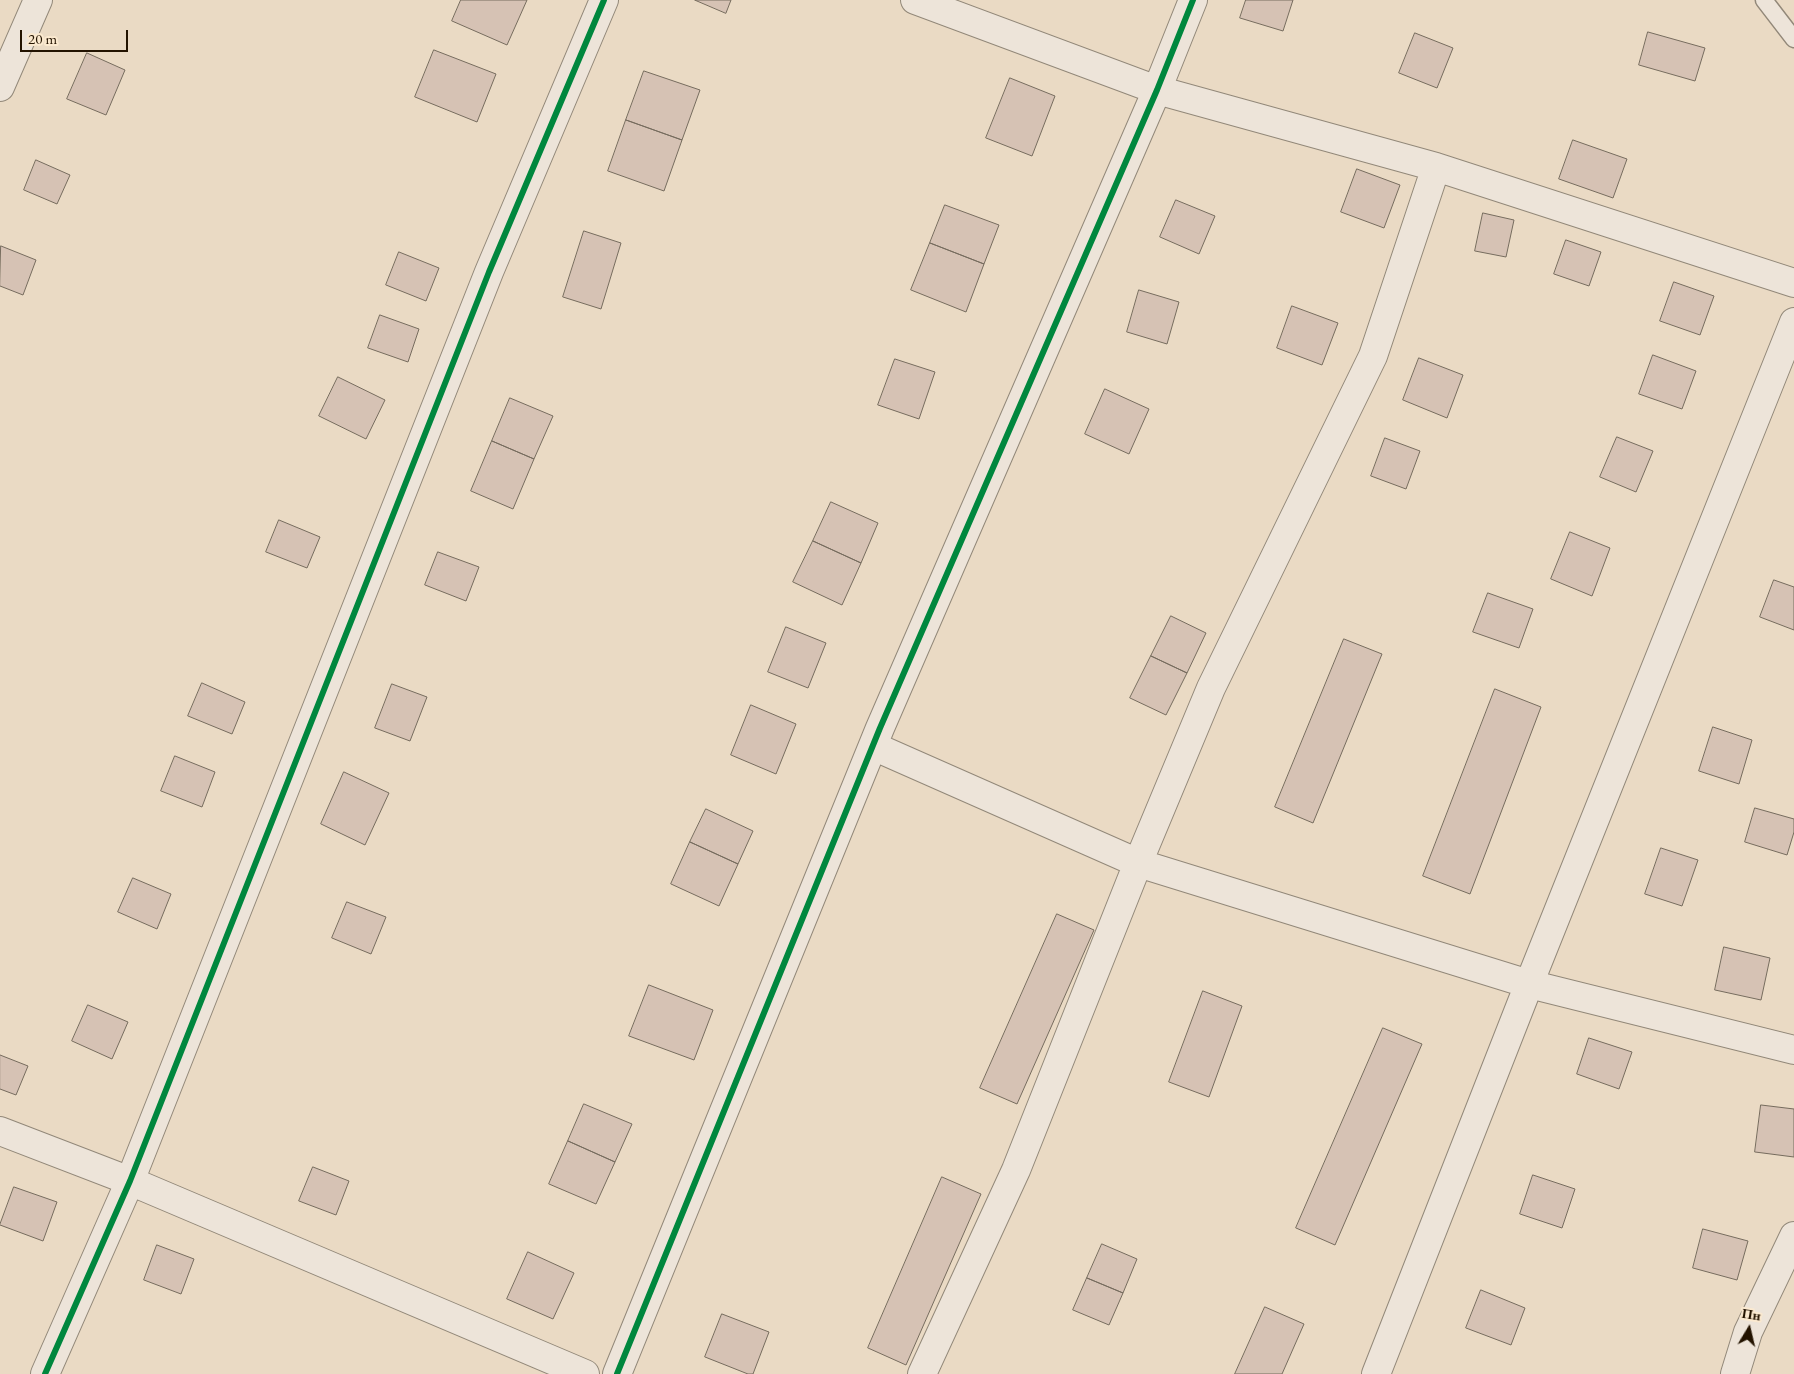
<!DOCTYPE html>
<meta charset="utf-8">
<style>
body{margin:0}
#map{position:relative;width:1794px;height:1374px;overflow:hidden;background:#eadac4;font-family:"EB Garamond",serif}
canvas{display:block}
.north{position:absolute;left:1724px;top:1304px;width:50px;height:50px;-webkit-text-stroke:4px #fbe9cf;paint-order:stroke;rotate:9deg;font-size:14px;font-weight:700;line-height:20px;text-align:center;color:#231300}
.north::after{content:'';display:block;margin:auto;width:18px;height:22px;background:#231300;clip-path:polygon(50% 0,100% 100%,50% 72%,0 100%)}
.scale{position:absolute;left:20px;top:30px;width:108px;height:22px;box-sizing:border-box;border:2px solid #231300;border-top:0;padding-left:6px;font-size:15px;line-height:18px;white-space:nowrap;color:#231300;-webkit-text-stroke:4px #fbe9cf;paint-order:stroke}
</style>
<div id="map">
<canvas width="1794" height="1374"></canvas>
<div class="north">Пн</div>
<div class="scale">20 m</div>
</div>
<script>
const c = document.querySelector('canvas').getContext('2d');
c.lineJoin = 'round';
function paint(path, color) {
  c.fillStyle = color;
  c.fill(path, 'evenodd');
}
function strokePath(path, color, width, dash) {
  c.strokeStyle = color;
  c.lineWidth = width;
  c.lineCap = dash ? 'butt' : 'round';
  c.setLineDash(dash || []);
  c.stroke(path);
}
const building = new Path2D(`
 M461 0H527L507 45 452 21Z
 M695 0H731L726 13Z
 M1246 0H1293L1283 31 1240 18Z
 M1648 32 1705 48 1695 81 1639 65Z
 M1415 33 1453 48 1437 88 1399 73Z
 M434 50 496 74 477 122 415 97Z
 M87 53 125 70 106 115 67 99Z
 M644 71 700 90 682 140 626 120Z
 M1010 78 1055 96 1032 156 986 138Z
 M626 120 682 140 664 191 608 171Z
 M1573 140 1627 159 1613 198 1559 179Z
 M36 160 70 175 57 204 24 190Z
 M1357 169 1400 185 1384 228 1341 212Z
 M1176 200 1215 216 1199 254 1160 237Z
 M945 205 999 225 984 264 930 243Z
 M1483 213 1514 220 1506 257 1475 251Z
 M584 231 621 243 601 309 563 297Z
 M1566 240 1601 252 1589 286 1554 274Z
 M930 243 984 264 966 312 911 290Z
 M1 246 36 260 23 295 0 286Z
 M399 252 439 268 426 301 386 285Z
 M1674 282 1714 296 1700 335 1660 321Z
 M1139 290 1179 302 1167 344 1127 332Z
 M1292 306 1338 323 1322 365 1277 348Z
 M380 315 419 329 408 362 368 348Z
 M1653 355 1696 371 1682 409 1639 394Z
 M1419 358 1463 375 1447 418 1403 400Z
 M895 359 935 372 919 419 878 405Z
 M338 377 385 400 366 439 319 416Z
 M1105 389 1149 409 1129 454 1085 434Z
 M510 398 553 416 534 459 492 441Z
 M1617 437 1653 451 1636 492 1600 477Z
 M1385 438 1420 451 1406 489 1371 476Z
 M492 441 534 459 513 509 471 491Z
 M831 502 878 523 861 563 813 541Z
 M279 520 320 537 307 568 266 552Z
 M1570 532 1610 548 1592 596 1551 579Z
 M813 541 861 563 842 605 793 582Z
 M438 552 479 567 466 601 425 585Z
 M1774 580 1794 587V630L1760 617Z
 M1488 593 1533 609 1519 648 1473 632Z
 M1171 616 1206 633 1187 673 1151 656Z
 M786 627 826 643 808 688 768 672Z
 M1344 639 1382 654 1313 823 1275 807Z
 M1151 656 1187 673 1166 715 1130 698Z
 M202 683 245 702 232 734 188 716Z
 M392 684 427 697 410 741 375 728Z
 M1495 689 1541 707 1470 894 1423 876Z
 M751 705 796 724 776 774 731 755Z
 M1713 727 1752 740 1739 784 1699 771Z
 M175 756 215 772 202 807 161 791Z
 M344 772 389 793 365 845 321 824Z
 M1755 808 1794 819V832L1787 855 1745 842Z
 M706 809 753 831 738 864 690 842Z
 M690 842 738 864 719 906 671 884Z
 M1661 848 1698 860 1682 906 1645 894Z
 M133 878 171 894 157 929 118 912Z
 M347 902 386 917 371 954 332 938Z
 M1057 914 1094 930 1017 1104 980 1088Z
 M1724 947 1770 958 1761 1000 1715 990Z
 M649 985 713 1010 694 1060 629 1036Z
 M1203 991 1242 1006 1209 1097 1169 1082Z
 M88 1005 128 1022 112 1059 72 1041Z
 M1383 1028 1422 1044 1335 1245 1296 1228Z
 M1589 1038 1632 1052 1619 1089 1577 1074Z
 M0 1055 28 1066 16 1095 0 1089Z
 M584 1104 632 1124 615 1162 568 1141Z
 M1761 1105 1794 1109V1157L1755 1152Z
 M568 1141 615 1162 596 1204 549 1184Z
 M313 1167 349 1181 336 1215 299 1201Z
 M1533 1175 1575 1189 1562 1228 1520 1214Z
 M942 1177 981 1194 906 1365 868 1348Z
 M14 1187 57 1202 43 1241 0 1225Z
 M1703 1229 1748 1241 1737 1280 1693 1268Z
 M1102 1244 1137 1259 1123 1293 1087 1278Z
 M157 1245 194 1259 181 1294 144 1280Z
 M528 1252 574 1273 553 1319 507 1299Z
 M1087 1278 1123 1293 1109 1325 1073 1310Z
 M1481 1290 1525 1308 1511 1345 1466 1328Z
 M1265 1307 1304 1324 1282 1374H1235Z
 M722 1314 769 1332 753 1374H748L705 1357Z`);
paint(building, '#d6c2b4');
strokePath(building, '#766c5e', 1);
const service = new Path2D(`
 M1764 0 1794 39`);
const minor = new Path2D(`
 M915 0 1157 90 1436 167 1794 283
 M873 746 1138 863 1529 984 1794 1050
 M0 1131 130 1181 585 1374
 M45 1374 130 1181 489 272 604 0
 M617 1374 880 728 1157 90 1193 0
 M922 1374 1016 1170 1138 863 1211 688 1373 356 1436 167
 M1376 1374 1529 984 1794 322
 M1735 1374 1748 1332 1794 1236`);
const tertiary = new Path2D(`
 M0 87 38 0`);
strokePath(service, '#928879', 19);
strokePath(minor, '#928879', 30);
strokePath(tertiary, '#928879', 30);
strokePath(service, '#ede4d9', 16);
strokePath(minor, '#ede4d9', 28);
strokePath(tertiary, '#ede4d9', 28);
strokePath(new Path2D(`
 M45 1374 130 1181 489 272 604 0
 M617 1374 880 728 1157 90 1193 0`), '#00873e', 6);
</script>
